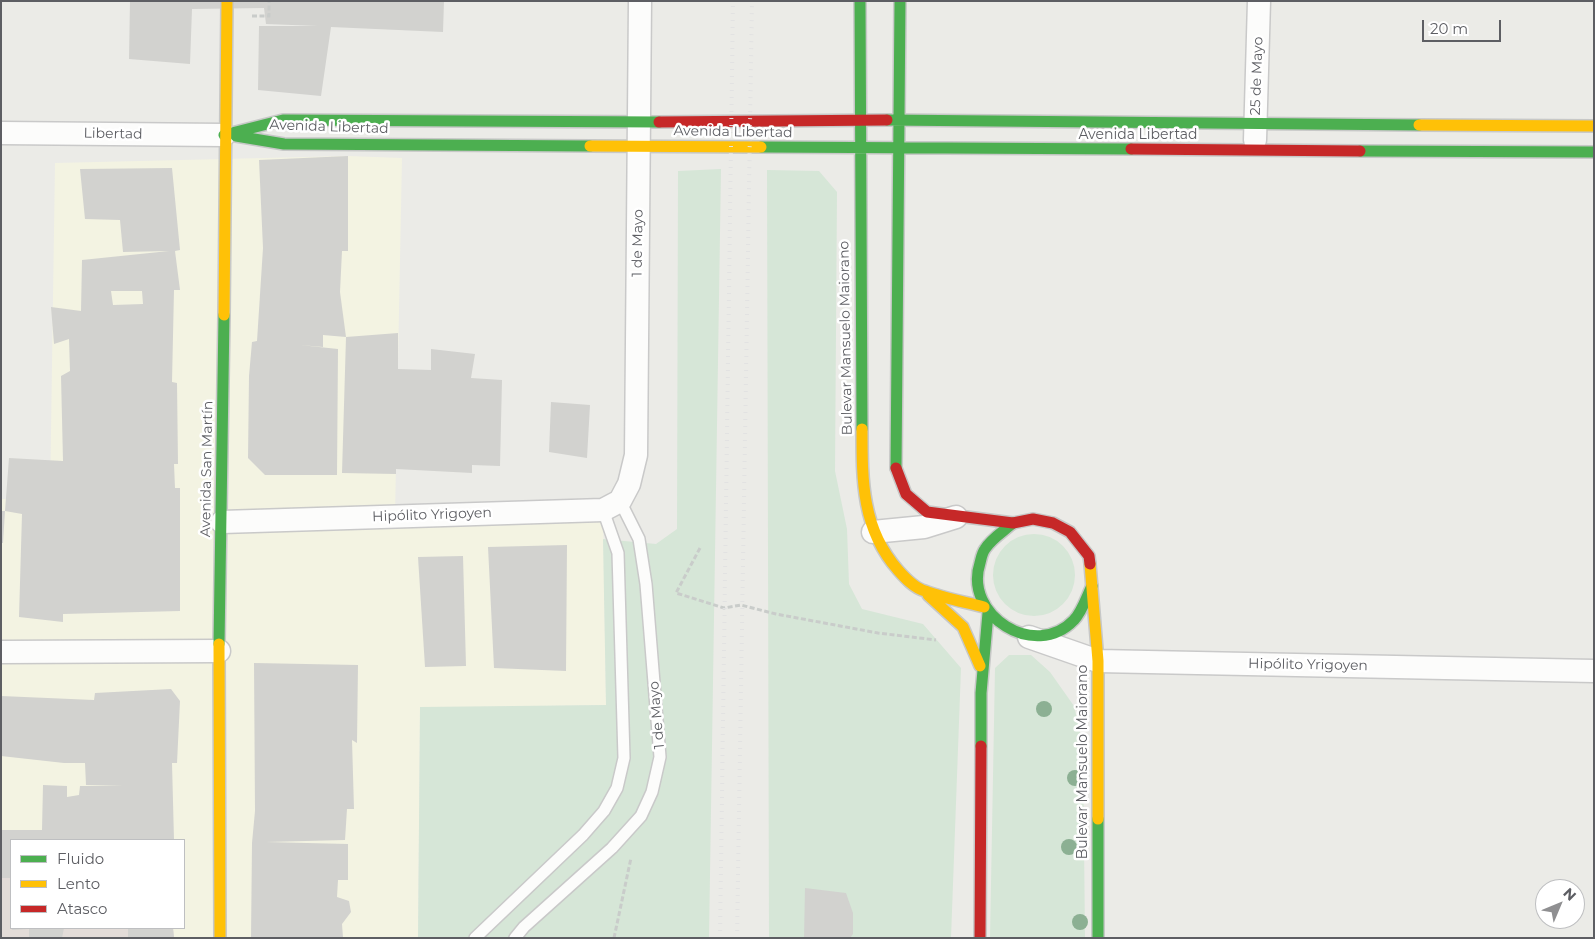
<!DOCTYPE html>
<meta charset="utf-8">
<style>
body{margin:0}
#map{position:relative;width:1595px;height:939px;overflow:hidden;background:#ebebe7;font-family:Montserrat,sans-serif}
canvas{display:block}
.frame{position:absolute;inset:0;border:2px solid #5d5e63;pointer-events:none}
.legend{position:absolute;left:10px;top:839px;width:175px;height:90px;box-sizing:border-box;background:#fff;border:1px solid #bebfc1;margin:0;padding:6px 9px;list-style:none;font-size:15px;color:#5d5e63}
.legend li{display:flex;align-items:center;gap:10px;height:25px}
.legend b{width:25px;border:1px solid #bebfc1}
.north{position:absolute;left:1535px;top:879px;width:50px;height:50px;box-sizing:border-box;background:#fff;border:1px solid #bebfc1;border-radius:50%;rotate:45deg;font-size:14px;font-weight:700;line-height:20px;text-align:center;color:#5d5e63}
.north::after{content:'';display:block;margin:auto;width:18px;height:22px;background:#8f8f91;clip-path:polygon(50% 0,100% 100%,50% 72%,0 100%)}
.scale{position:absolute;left:1422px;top:20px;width:79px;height:22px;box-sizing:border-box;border:2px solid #5d5e63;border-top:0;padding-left:6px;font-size:15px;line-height:18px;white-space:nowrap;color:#5d5e63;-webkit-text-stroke:4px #fff;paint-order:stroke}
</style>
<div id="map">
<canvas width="1595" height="939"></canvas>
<div class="frame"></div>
<ul class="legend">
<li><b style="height:6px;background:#4caf50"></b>Fluido</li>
<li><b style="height:6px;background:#ffc107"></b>Lento</li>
<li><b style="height:6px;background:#c62828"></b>Atasco</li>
</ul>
<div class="north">N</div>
<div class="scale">20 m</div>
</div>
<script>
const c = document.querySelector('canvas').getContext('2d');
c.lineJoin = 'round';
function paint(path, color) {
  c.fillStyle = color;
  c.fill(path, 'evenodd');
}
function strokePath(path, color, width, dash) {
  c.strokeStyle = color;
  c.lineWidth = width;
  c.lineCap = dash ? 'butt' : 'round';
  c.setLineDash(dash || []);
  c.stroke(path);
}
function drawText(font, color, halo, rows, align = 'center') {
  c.font = font + ' Montserrat,sans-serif';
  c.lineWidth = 5;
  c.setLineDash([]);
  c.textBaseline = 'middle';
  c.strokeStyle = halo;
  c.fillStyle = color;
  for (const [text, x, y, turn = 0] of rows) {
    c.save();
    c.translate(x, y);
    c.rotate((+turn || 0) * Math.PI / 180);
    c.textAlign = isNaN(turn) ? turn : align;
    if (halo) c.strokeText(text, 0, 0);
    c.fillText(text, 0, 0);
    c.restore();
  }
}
paint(new Path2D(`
 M348 156 402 158 395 516 603 510 606 705 420 708 418 938H10L1 830V499H50L55 163ZM11 840H184V928H11Z`), '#f3f3e2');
paint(new Path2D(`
 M1 878H11V928H173L174 938H1Z`), '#e3dcd8');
paint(new Path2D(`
 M721 169 709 938H418L420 707 606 705 603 539 656 544 677 529 678 171Z
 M767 170 819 171 837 192 835 471 847 529 849 584 862 609 923 624 961 668 951 938H769Z
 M993 575a41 41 0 1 1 82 0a41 41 0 1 1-82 0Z
 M1009 655H1031L1050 672 1074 706 1083 744 1085 938H990L995 668Z`), '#d6e6d7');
paint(new Path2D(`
 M130 1H444L443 32 331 27 321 96 258 90 259 26H318L266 24 264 8 192 9 190 64 129 59Z
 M348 156V251H342L340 292 346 337 323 335V347L300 345 338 349 337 475H265L248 458 249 376 252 342 257 341 263 248 259 160Z
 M172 168 180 250 175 251 180 290H174L172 382 177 383 178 464H174L175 488H180V611L63 614V622L19 617 22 514 5 511 9 458 63 461 61 376 70 371 69 339 54 344 51 307 81 311 82 260 169 251 123 252 120 220 85 219 80 169ZM111 291H142L143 304 113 305Z
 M398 333V369L431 370V349L475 354 471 378 502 380 500 466 472 465V473L396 469V474L342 473 346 337Z
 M551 402 590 405 587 458 549 452Z
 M1 511H5L3 543H1Z
 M567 545 566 671 494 668 488 547Z
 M463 556 466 666 425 667 418 557Z
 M254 663 358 665 357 743 352 740 354 809H347L345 840 266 842 348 844V880H338L337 897 349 901 351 912 342 924 343 938H251L252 843 255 811Z
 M171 689 180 701 177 763H172L174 840H11V878H1V830H42L43 785 67 786V797L79 795 80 786H123L86 785 85 763H64L1 756V696L94 700 95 693Z
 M805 888 846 893 853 913V934L850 938H804Z
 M11 928H64L62 938H29V929L12 930Z
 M128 928H173L174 938H128Z`), '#d2d2cf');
const lane = new Path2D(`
 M475 938 583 835 604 811 617 788 624 758 618 553 603 510
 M515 938 524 927 612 848 641 816 652 792 660 757 646 584 639 539 620 501`);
const street = new Path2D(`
 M1 133 224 135
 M1255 140 1259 1
 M222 522 603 510 620 501 629 484 636 455 640 1
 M873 532 924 527 956 517
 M1029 637 1098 661 1594 671
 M1 652 219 651`);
const fast = new Path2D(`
 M860 1 862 429
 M887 120 1419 125
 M224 135 283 120 659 122
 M236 136 284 144 590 146
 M761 147 1131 149
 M1360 151 1594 152
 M896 468 900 1
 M1013 523C1004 531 991 539 985 549 982 553 981 559 980 563 963 615 1035 661 1074 620 1082 612 1087 596 1092 586
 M219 644 224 315
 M981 746V693L988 613
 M1098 819V938`);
const slow = new Path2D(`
 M1419 125 1594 126
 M590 146 761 147
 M224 315 227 1
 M862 429C862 481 862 529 898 570 905 578 914 588 925 591 943 598 965 602 984 607
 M1090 564 1098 661V819
 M928 595 963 627 980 666
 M219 644 220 938`);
const jam = new Path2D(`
 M659 122 887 120
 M1131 149 1360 151
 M896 468 906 494 927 512 1013 523 1033 519 1053 523 1070 532 1089 556 1090 564
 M980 938 981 746`);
strokePath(lane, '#c9c9c9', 14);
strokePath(street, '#c9c9c9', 25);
strokePath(fast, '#c7c8c7', 14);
strokePath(slow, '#c7c8c7', 14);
strokePath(jam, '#c7c8c7', 14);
strokePath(new Path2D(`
 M252 16H269V1
 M700 548 676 593 724 608 741 605 776 614 878 633 936 640
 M614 938 631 858`), '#c9ccca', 3, [5, 2.5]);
strokePath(lane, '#fcfcfb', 11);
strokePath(street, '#fcfcfb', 22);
strokePath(fast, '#4caf50', 11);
strokePath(slow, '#ffc107', 11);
strokePath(jam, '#c62828', 11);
strokePath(new Path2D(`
 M720 938 733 1
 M737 938 752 1`), '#e2e2e2', 4, [1, 6]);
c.fillStyle = '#8cb093';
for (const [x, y] of [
 [1044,709],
 [1075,778],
 [1069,847],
 [1080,922]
]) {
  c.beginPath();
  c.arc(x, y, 8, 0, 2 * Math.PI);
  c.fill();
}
drawText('14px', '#5d5e63', '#fff', [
 ["25 de Mayo",1257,76,-88],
 ["Avenida Libertad",329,127,2],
 ["Avenida Libertad",733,132,1],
 ["Libertad",113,134,1],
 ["Avenida Libertad",1138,135],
 ["1 de Mayo",638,243,-89],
 ["Bulevar Mansuelo Maiorano",846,338,-91],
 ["Avenida San Martín",207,469,-89],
 ["Hipólito Yrigoyen",432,515,-2],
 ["Hipólito Yrigoyen",1308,665,1],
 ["1 de Mayo",657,715,-95],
 ["Bulevar Mansuelo Maiorano",1083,762,-90]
]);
</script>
